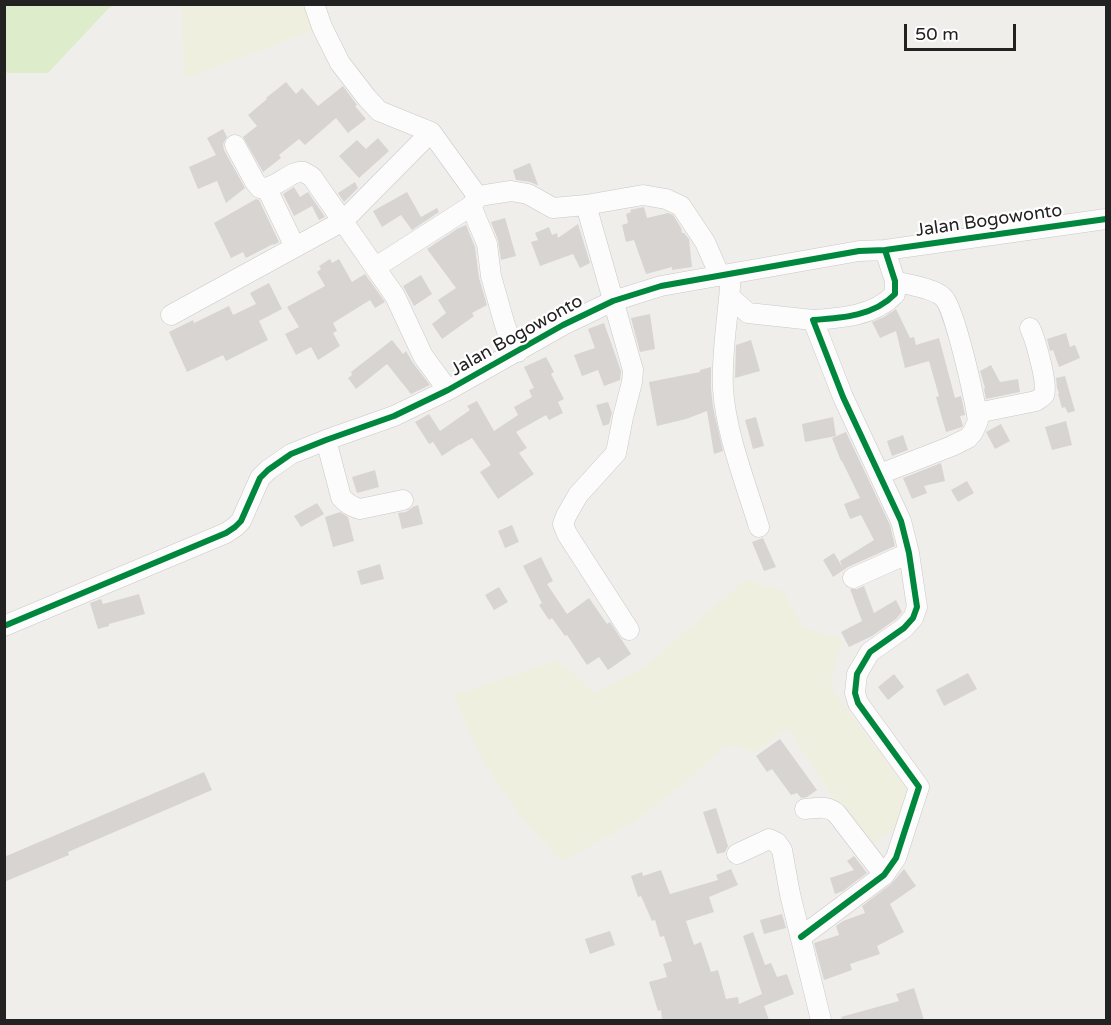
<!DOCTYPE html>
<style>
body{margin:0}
#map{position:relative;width:1111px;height:1025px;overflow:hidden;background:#f0eeeb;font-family:"Varela Round",sans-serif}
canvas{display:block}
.frame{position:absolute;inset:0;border:6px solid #222;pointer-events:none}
.scale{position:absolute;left:904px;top:24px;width:112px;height:27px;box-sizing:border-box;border:3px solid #222;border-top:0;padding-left:8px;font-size:18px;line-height:21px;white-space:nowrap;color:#222;-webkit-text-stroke:4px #fff;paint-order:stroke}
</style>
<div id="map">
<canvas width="1111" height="1025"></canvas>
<div class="frame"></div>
<div class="scale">50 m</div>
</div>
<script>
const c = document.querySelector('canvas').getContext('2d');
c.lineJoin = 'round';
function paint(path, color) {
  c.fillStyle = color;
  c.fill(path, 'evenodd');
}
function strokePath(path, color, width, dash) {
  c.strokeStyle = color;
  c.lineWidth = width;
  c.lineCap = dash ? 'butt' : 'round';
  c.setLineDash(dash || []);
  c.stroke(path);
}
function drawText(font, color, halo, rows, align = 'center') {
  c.font = font + ' "Varela Round",sans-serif';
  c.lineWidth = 4.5;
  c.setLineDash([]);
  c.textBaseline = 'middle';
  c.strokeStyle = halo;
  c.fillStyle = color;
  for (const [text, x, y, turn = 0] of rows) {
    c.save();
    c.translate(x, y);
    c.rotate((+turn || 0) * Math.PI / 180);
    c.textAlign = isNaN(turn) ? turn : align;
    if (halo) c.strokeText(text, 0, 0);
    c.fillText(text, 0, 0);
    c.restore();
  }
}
paint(new Path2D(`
 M181 5H314L322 27 184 79Z
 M745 580 783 591 803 628 842 638 830 687 906 788 897 827 869 846 828 789 788 728 756 752 727 745 679 787 634 822 562 861 521 817 480 757 454 695 557 660 595 693 645 667Z`), '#efefdf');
paint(new Path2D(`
 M4 5 5 4 114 5 108 9 48 73H8L4 71Z`), '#ddeccb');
paint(new Path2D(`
 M286 82 296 94 302 88 318 106 343 86 357 105 355 106 366 119 348 133 336 118 305 145 299 139 279 155 281 158 263 172 243 137 257 126 248 115 267 99 266 98Z
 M223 129 227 137 223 144 224 150 245 188 226 203 217 181 198 189 189 167 216 155 207 138Z
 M378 138 389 151 359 178 339 156 357 140 366 149Z
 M530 163 538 185H537L530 182 516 180 513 170Z
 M355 182 358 188 344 202 338 193Z
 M294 187 300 197 308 192 325 217 319 220 312 206 294 216 283 194Z
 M407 192 421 217 437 208 439 212 412 230 401 215 382 227 373 211Z
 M256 199 259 200 279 242 273 245V244L246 258 243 252 231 258 214 223Z
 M644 207 647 218 668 213 673 215 681 228 682 233H684L689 239 692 267 672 270V267L646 274 634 240 626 242 622 225 628 223 626 214 631 212 630 210Z
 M505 218 516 256 501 260 498 240 491 222Z
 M578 224 590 263 580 268 573 254 540 266 531 242 538 240 535 233 549 227 552 235 557 233 558 238Z
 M466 225 475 247 479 278 487 305 472 313 474 316 442 339 432 324 446 313 438 300 456 288 427 249 457 229Z
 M330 259 332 263 339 259 352 282 365 274 385 302 375 308 370 300 333 323 337 331 333 333 340 346 318 360 311 347 296 355 285 334 299 327 287 307 325 286 317 272 321 269 319 266Z
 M421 275 432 294 414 306 403 286Z
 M269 283 282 309 259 321 268 340 226 361 223 355 187 372 169 332 193 320 194 323 229 306 233 315 256 304 250 293Z
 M896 309 910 338 914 337 916 345 939 338 955 398 961 396 965 415 960 416 963 426 962 427 946 432 936 397 939 396 929 361 905 368 896 331 880 338 872 322 884 317Z
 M650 314 655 349 640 352 631 318Z
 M604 323 621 371 620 380 604 386 598 370 582 376 574 355 595 348 588 329Z
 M1066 333 1070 347 1075 345 1080 358 1059 367 1053 350 1050 351 1047 339Z
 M392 340 403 354 406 351 413 363 430 385 411 394 387 364 356 389 348 378 352 375 351 372Z
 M751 340 760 371 735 378 736 345Z
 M546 357 554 372 551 374 564 399 558 402 563 413 549 420 546 415 516 432 527 448 519 453 534 474 498 499 480 472 491 465 472 438 460 445V444L442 456 433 442 429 444 415 422 429 414 440 431 470 410 467 406 477 401 494 431 518 415 514 407 532 397 529 390 534 388 524 367Z
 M991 365 1000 382 1018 379 1020 392 986 399 984 389 985 388 980 371Z
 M711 367V389L713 407 723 451 714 454 707 411 686 419 657 426 649 382 700 372V370Z
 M1065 376 1075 411 1068 413 1065 407 1062 408 1058 394 1059 393 1057 388 1056 378Z
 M608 402 612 413 609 424 603 426 596 405Z
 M756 417 764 446 753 449 745 420Z
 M833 417 836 436 805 442 802 424Z
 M1066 421 1072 445 1052 450 1045 427Z
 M1001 424 1010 441 995 449 986 432Z
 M846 432 890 525 895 546 848 567 833 577 823 560 834 553 843 568 840 561 874 540 861 515 850 519 844 504 860 498 842 461H841L832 438Z
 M903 435 908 450 892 456 887 441Z
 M941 463 945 481 924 486 927 493 912 499 903 478Z
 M375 470 379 487 357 493 352 477Z
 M967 481 974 493 958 502 951 490Z
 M317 503 324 514 301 527 294 516Z
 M418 505 423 524 402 529 398 513 406 512 413 507Z
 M340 512 348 517 354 541 333 547 325 517Z
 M512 525 519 542 505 548 498 531Z
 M763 538 776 567 764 571 752 542Z
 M541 557 553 581 547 584 567 614 589 598 607 624 610 622 631 654 608 670 599 657 587 665 567 635 565 636 552 618 549 620 539 605 542 603 523 566Z
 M380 564 384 579 361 585 357 571Z
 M864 586 874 613 896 600 902 612 896 619 872 636 849 647 841 632 862 621 850 589H857Z
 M499 587 508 602 494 610 485 595Z
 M139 594 145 614 109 624V626L98 629 90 603 101 599 103 604Z
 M968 673 977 689 944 706 936 690Z
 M894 674 904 687 888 700 878 687Z
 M780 739 817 790 807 797 801 798 797 793 791 795 772 769 767 772 756 756Z
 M204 772 212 790 68 852 69 855 4 882V857Z
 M716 808 728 846 725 852 717 854 703 812Z
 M854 856 867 873 843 891 835 894 830 878 854 870 847 861Z
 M731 869 738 885 709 897 714 912 686 921 694 945 701 942 711 972 718 970 726 999 738 997 739 1004 762 994 743 936 753 932 765 965 771 963 777 977 787 974 794 994 764 1006 769 1020H662L661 1010 658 1011 649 982 667 977 663 964 672 961 664 936 660 937 655 920 652 921 641 896 638 897 631 876 642 872 643 876 661 870 670 894 718 880 716 875Z
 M904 869 916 886 890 904 904 932 877 946 880 954 850 964 852 970 824 980 814 943 839 935 836 926 843 921 865 913 862 906 891 884Z
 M782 914 786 928 764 934 760 920Z
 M610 931 615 945 590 954 585 939Z
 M914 988 924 1020H842L841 1017 899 1001 896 994Z`), '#d7d4d2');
const minor = new Path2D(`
 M314 4 322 27 340 63 367 98 379 111 431 132 478 197 485 195 511 191 528 194 553 208 586 205 643 195 666 199 681 206 705 242 720 276
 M235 145 255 182 260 188C276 190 290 170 303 172 305 173 311 176 312 177L395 296 423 356 448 390
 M267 189 295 247
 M586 205 633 370 632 382 623 417 616 453 578 495 566 516 563 524 567 534 629 630
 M471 206 487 244 491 276 504 322 509 337 518 352
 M376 267 471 206 478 197
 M731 274C729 312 721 351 723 389 726 434 746 484 759 527
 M730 297 748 313 813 320
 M171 315 343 221 431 132
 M977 413 1036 401C1038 399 1042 398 1044 395 1049 387 1035 338 1030 328
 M326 440 341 497C346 503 352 507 360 509L403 500
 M880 474 952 446 968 438 973 432 978 421C975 401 955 308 943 297 933 288 908 285 895 281
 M853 578 909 553
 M4 626 226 533 235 527 241 521 260 478 268 470 291 454 326 440 394 416 448 390 563 325 613 301 661 286 859 251 885 250 1106 219
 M805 809C817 808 828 805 837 814L884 875
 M737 854 769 839 777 843 782 850 790 894 821 1020
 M801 937 884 875 896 858 919 787 858 703 855 693 857 674 870 652 904 628 913 618 917 607 909 553 901 521 843 397 813 320C842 318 874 316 895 294V281L885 250`);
strokePath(minor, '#c9c8c7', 21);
strokePath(minor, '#fdfcfc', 20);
strokePath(new Path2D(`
 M4 626 226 533 235 527 241 521 260 478 268 470 291 454 326 440 394 416 448 390 563 325 613 301 661 286 859 251 885 250 1106 219
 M801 937 884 875 896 858 919 787 858 703 855 693 857 674 870 652 904 628 913 618 917 607 909 553 901 521 843 397 813 320C842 318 874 316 895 294V281L885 250`), '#00873e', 6);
drawText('18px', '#222', '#fff', [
 ["Jalan Bogowonto",989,221,-8],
 ["Jalan Bogowonto",517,336,-29]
]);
</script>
